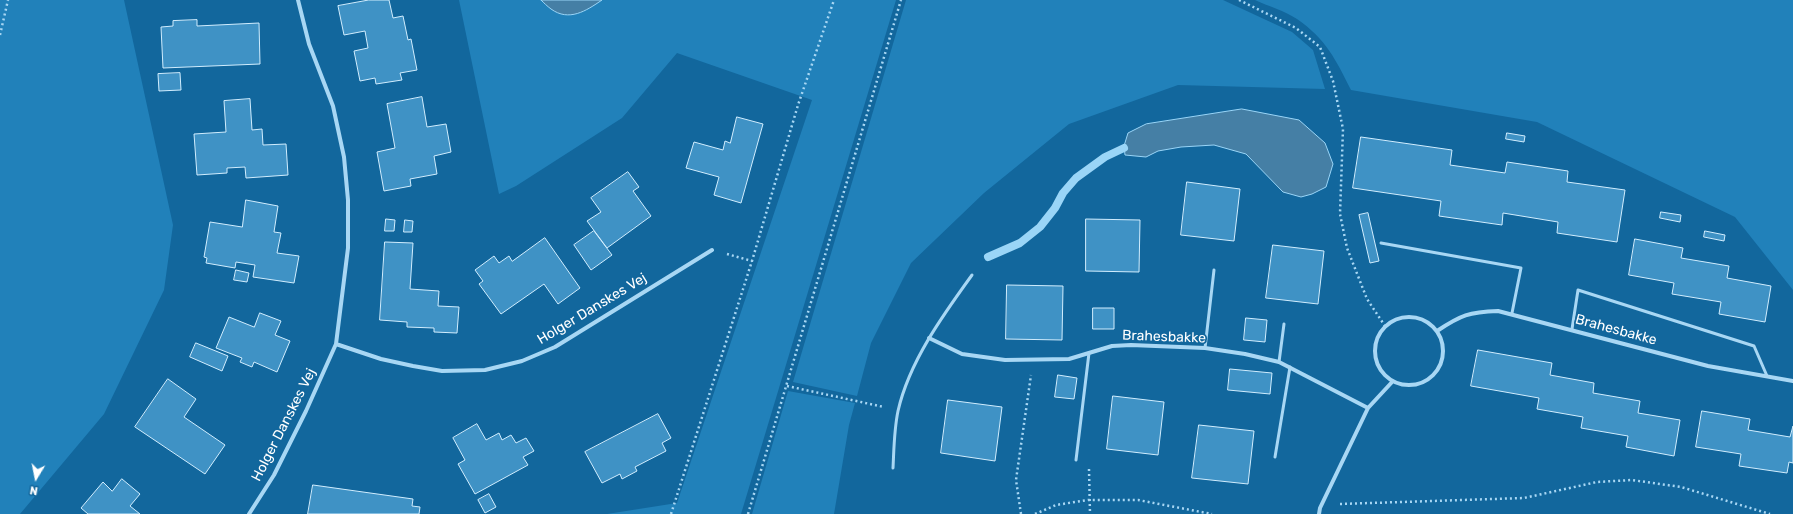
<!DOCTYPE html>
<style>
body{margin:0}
#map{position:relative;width:1793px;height:514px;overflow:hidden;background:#12679d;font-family:Rubik,sans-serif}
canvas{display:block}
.north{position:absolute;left:16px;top:458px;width:40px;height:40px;-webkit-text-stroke:3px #12679d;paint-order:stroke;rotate:190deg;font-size:11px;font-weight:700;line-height:16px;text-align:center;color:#fff}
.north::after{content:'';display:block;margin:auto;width:14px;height:18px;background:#fff;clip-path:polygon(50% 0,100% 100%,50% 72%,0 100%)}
</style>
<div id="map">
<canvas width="1793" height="514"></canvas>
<div class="north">N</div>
</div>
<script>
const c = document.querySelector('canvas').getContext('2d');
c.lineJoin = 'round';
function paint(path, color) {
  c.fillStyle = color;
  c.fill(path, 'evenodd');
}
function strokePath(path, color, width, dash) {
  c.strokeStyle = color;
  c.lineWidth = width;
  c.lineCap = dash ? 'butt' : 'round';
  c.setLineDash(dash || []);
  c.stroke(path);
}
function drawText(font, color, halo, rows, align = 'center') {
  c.font = font + ' Rubik,sans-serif';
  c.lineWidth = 3.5;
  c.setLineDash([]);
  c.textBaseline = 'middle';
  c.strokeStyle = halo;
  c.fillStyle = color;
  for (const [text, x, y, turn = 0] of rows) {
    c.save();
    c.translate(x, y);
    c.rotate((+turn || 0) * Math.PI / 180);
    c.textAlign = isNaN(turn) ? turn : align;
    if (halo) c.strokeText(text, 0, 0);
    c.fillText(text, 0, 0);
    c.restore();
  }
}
paint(new Path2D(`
 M0 0H124L173 225 164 290 104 414 20 514H0Z
 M459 0H896L741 514H607L677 503 812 100 677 53 622 118 516 186 499 194Z
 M906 0H1223L1292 32 1313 50 1325 89 1178 85 1069 124 984 193 911 263 871 343 857 396 793 382Z
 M1255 0H1793V290L1735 217 1537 122 1351 90C1336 60 1326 39 1297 19 1285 11 1268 6 1255 0Z
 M788 391 855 403 849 425 834 514H752Z`), '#2181ba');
const water = new Path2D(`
 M541 0H602C586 11 569 22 551 9 547 6 544 3 541 0Z
 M1242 109 1299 120 1325 143 1333 164 1326 187 1312 194 1301 197 1283 192 1246 154 1214 145 1181 147 1158 151 1146 157 1125 155 1124 146 1128 133 1146 124Z`);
paint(water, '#457fa5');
strokePath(water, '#9ad5f7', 1);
strokePath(new Path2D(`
 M988 257 1020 243 1040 227 1055 208 1063 193 1076 178 1105 157 1124 148`), '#9ad5f7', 8);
const building = new Path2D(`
 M369 0H389L393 18 403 16 408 40 411 39 417 70 400 73 402 80 376 84 375 78 360 81 354 51 368 48 365 31 344 35 338 6Z
 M197 20V26L259 23 260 64 163 68 161 27 173 26V21Z
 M180 73 181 90 159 91 158 74Z
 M422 97 427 127 446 124 451 152 434 156 437 174 410 179 411 186 384 191 377 152 395 148 387 104Z
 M250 99 252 130 262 129 263 145 286 144 288 175 246 178 245 167 227 168V173L197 175 194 134 226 132 224 101Z
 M737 117 763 124 741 203 714 195 719 177 686 168 694 142 723 150 725 141 730 143Z
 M1507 133 1525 136 1524 142 1506 139Z
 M1361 137 1452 150 1450 165 1505 173 1507 162 1568 171 1567 182 1625 190 1617 242 1557 233 1558 222 1503 213 1502 225 1439 216 1441 201 1353 188Z
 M628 172 639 187 633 191 651 216 607 248 587 221 601 212 591 198Z
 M1187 182 1240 189 1234 241 1181 235Z
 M246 200 278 206 274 232 281 233 277 253 299 256 294 283 253 277 255 265 236 262 235 268 206 263 207 258 204 257 210 222 242 227Z
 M1661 212 1681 215 1680 222 1660 218Z
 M1368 213 1379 261 1370 263 1359 215Z
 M386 219 395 220 394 231H385Z
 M1086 219 1140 220 1139 272 1086 271Z
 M405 220 413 221 412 232H404Z
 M594 231 612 255 591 270 574 245Z
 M1705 231 1725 235 1724 241 1704 237Z
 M545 238 580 288 558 304 544 284 501 314 479 284 483 281 475 270 494 256 499 263 509 256 512 261Z
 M1635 239 1683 248 1681 258 1729 266 1727 278 1771 286 1765 322 1719 314 1721 302 1672 294 1674 283 1629 275Z
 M385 242 413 243 410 289 439 291 438 306 459 307 457 333 434 332V328L407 327V322L380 320Z
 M1273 245 1324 251 1318 304 1266 298Z
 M236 270 249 273 247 282 234 280Z
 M1007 285 1063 286 1062 340 1006 339Z
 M1093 308H1114V329H1093Z
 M260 313 281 321 275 335 290 341 277 372 254 362 252 367 240 362 242 358 216 348 229 317 254 327Z
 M1246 318 1267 320 1265 342 1244 340Z
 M196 343 228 356 222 371 190 357Z
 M1478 350 1552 363 1550 375 1594 383 1593 393 1640 401 1638 413 1680 420 1674 456 1626 447 1628 436 1581 428 1583 417 1537 409 1539 398 1471 386Z
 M1230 369 1272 373 1270 394 1228 390Z
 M1058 375 1077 378 1074 399 1055 397Z
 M168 379 196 399 184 417 225 445 205 474 135 427Z
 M1113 396 1164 402 1158 455 1107 449Z
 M948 400 1002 407 995 461 941 453Z
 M1702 411 1750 419 1748 430 1790 437 1793 426V463L1789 462 1787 473 1739 466 1741 454 1696 447Z
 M658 414 671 438 662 443 666 451 635 467 637 471 622 479 620 474 602 483 585 452Z
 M477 424 486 440 499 433 502 440 511 435 516 443 526 438 534 451 523 457 528 465 475 494 458 464 465 460 453 438Z
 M1199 425 1254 431 1248 484 1192 478Z
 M122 479 140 494 130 506 140 514H88L81 508 103 482 112 491Z
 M313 485 413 499 412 506 420 507 419 514H308Z
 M489 494 496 507 485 513 478 500Z`);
paint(building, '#3f92c5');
strokePath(building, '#d1edfe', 1);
strokePath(new Path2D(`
 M1239 0 1296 28 1320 47 1333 81 1343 129 1340 214 1347 248 1367 299 1385 326
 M0 35 8 0
 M727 254 752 261
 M787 386 884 407
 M1089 469 1090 514
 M1340 504 1524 498 1597 482 1632 480 1681 487 1770 514
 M671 514 752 261 798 105 834 0
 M748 514 901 0
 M1021 514 1016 480 1031 375
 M1035 514 1056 505 1088 500H1138L1212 514`), '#a8d7f4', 2.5, [2, 3]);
strokePath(new Path2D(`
 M1381 243 1521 268 1512 313
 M1572 329 1578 290 1754 346 1767 376
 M1205 348 1214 270
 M1279 362 1284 324
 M1275 457 1290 367
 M1076 460 1089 353
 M893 468C894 449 894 430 898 411 909 362 943 315 972 275`), '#a8d7f4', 3);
strokePath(new Path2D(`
 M1375 351a34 34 0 1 1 68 0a34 34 0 1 1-68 0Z
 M1437 331C1461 315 1469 312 1498 311L1708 366 1793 381
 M929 338 962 354 1005 360 1069 359 1112 346 1131 345 1205 348 1245 354 1279 362 1368 408
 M336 344 381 359 413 366 442 371 485 370 522 361 555 347 712 250
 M249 514 274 475 306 411 336 344 348 248V200L344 157 333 106 309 44 298 0
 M1319 514 1320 508 1368 408 1393 381`), '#a8d7f4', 4);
drawText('14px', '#fff', '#12679d', [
 ["Holger Danskes Vej",592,309,-31],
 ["Brahesbakke",1616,330,15],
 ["Brahesbakke",1164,337,2],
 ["Holger Danskes Vej",284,425,-63]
]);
</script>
